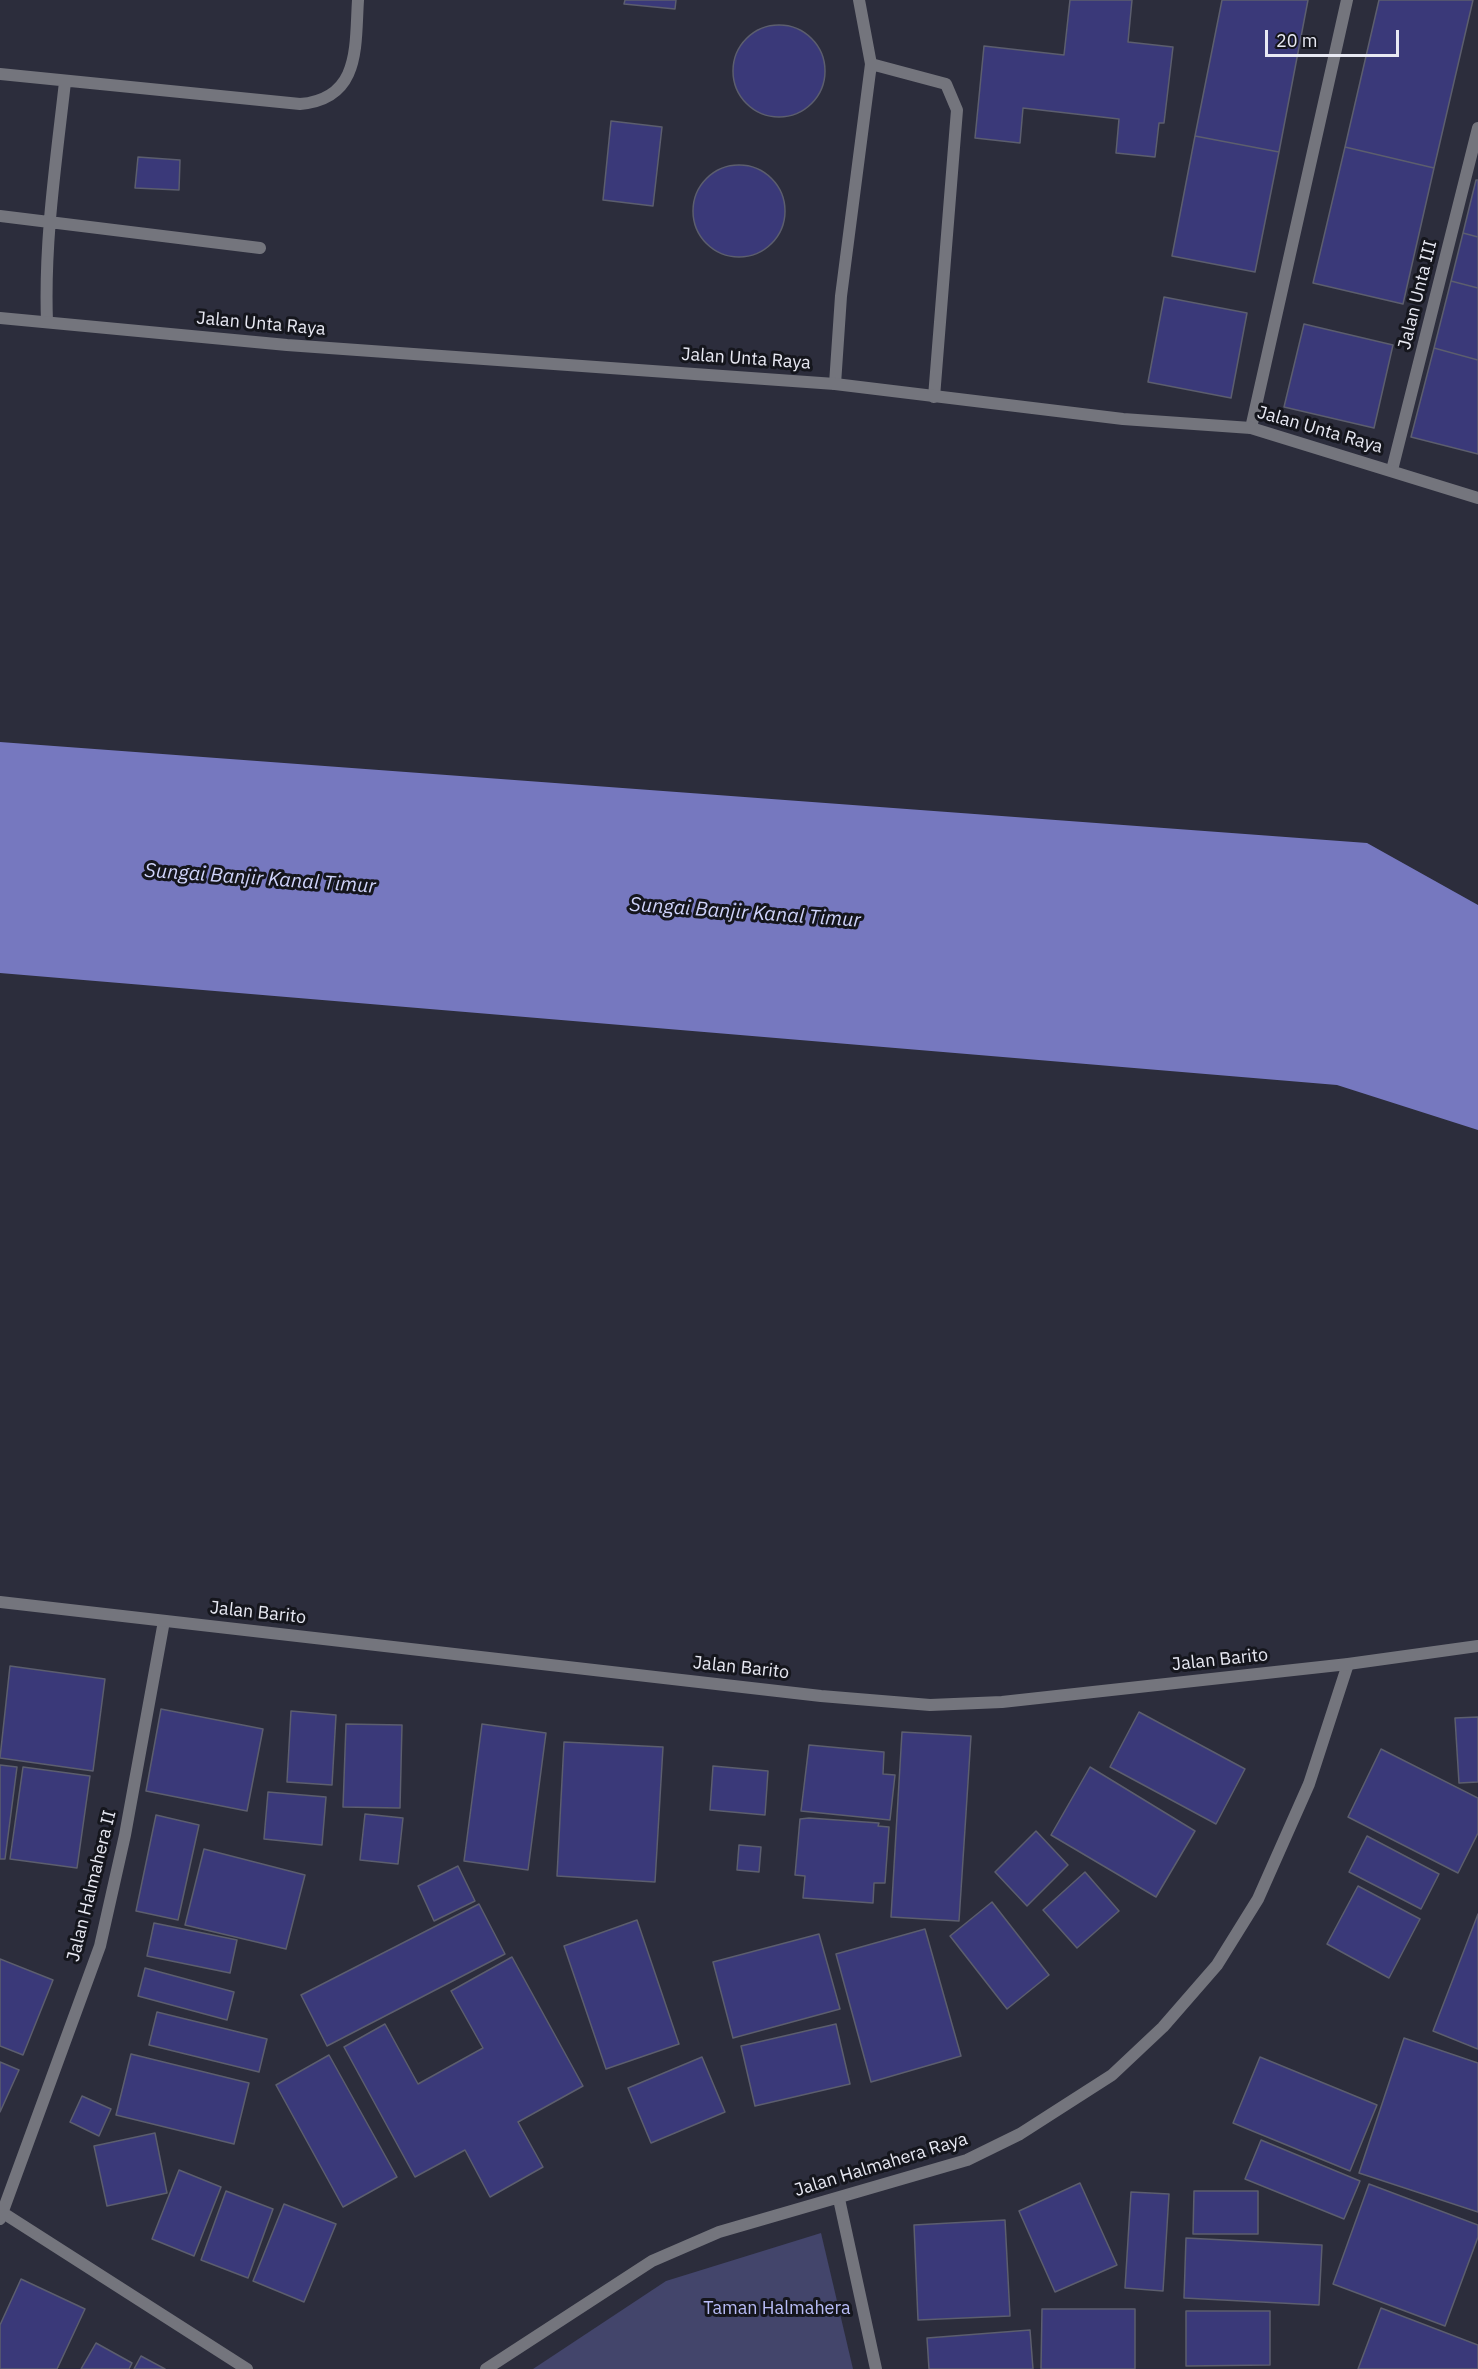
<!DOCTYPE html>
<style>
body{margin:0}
#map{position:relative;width:1478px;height:2369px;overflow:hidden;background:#2c2d3c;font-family:"IBM Plex Sans",sans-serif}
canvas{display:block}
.scale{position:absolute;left:1265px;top:30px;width:134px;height:27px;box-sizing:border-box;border:3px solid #e8e9f3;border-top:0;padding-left:8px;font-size:18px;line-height:21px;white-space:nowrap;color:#e8e9f3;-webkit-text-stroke:4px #15161d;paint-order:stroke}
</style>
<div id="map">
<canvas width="1478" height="2369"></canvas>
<div class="scale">20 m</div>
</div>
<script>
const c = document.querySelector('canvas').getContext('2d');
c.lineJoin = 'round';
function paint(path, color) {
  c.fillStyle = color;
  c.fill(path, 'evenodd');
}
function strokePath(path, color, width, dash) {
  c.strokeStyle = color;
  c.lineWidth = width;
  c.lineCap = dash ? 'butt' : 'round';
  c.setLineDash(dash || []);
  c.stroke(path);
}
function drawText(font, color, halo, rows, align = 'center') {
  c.font = font + ' "IBM Plex Sans",sans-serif';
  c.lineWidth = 6;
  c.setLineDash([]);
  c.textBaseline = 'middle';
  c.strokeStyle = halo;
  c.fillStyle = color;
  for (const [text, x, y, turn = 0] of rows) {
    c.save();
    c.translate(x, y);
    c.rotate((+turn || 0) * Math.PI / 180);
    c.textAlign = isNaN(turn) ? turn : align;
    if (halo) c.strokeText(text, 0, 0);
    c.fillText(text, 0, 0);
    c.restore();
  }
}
paint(new Path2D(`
 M821 2233 853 2369H533L666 2281Z`), '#43456b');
paint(new Path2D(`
 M0 742 1367 843 1478 905V1130L1337 1085 0 973Z`), '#7678bf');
const building = new Path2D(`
 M625 0H676L675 9 624 4Z
 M1070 0H1132L1128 42 1173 47 1164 123H1159L1155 157 1116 153 1119 119 1058 112 1023 108 1020 143 975 138 984 46 1064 55Z
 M1222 0H1308L1279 152 1195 136Z
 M1379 0H1473L1434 168 1345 147Z
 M733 71a46 46 0 1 1 92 0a46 46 0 1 1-92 0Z
 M611 121 662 127 653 206 603 200Z
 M1195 136 1279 152 1255 272 1172 256Z
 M1345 147 1434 168 1403 304 1313 283Z
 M138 157 180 160 179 190 135 188Z
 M693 211a46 46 0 1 1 92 0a46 46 0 1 1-92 0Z
 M1476 180H1478V237L1463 233Z
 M1463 233 1478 237V288L1451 281Z
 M1451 281 1478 288V360L1434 348Z
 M1164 297 1247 313 1231 398 1148 382Z
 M1304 324 1393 345 1374 428 1284 407Z
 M1434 348 1478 360V454L1411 437Z
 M10 1666 105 1679 93 1771 0 1758Z
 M161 1709 263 1729 247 1811 146 1791Z
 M291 1711 336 1715 332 1785 287 1782Z
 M1139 1712 1245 1769 1216 1824 1110 1767Z
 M1478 1717V1782L1459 1783 1455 1718Z
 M346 1724 402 1725 400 1808 343 1807Z
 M482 1724 546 1733 528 1870 464 1861Z
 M902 1732 971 1736 959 1921 891 1917Z
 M564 1742 663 1747 655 1882 557 1876Z
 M809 1745 884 1752 883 1774 895 1775 890 1820 801 1811Z
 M1381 1749 1478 1798V1833L1458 1873 1348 1817Z
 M0 1765 17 1767 5 1859H0Z
 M713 1766 768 1771 765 1815 710 1810Z
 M23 1767 90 1776 77 1868 10 1859Z
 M1090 1767 1195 1831 1156 1897 1051 1835Z
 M268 1792 326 1797 322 1845 264 1839Z
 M365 1814 403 1818 398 1864 360 1860Z
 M156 1815 199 1825 178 1920 136 1911Z
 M809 1818 879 1823 878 1826 889 1827 885 1883H874L873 1903 803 1898 805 1876 795 1875 800 1819Z
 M1036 1831 1068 1865 1027 1906 995 1872Z
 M1367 1836 1439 1874 1421 1909 1349 1872Z
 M739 1845 761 1847 759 1872 737 1870Z
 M204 1849 305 1875 286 1949 185 1925Z
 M458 1866 475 1901 434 1921 418 1886Z
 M1085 1872 1119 1911 1077 1948 1043 1910Z
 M1358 1886 1420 1919 1389 1978 1327 1944Z
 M992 1902 1049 1975 1007 2009 950 1936Z
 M479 1904 505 1954 327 2046 301 1995Z
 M1478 1914V2049L1433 2031Z
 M637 1920 679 2044 606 2069 564 1946Z
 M154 1923 237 1940 230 1973 147 1956Z
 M925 1929 961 2056 871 2082 836 1954Z
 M819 1934 840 2009 733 2038 713 1962Z
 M512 1957 583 2086 518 2122 543 2167 490 2197 465 2150 415 2177 344 2047 385 2024 418 2084 483 2048 451 1991Z
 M0 1959 53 1980 23 2055 0 2046Z
 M145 1968 234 1992 227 2020 138 1996Z
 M157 2012 267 2039 259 2072 149 2045Z
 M836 2024 850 2084 755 2106 741 2046Z
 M1404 2038 1478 2063V2212L1359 2173Z
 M131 2054 249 2083 234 2144 116 2115Z
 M329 2055 397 2177 343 2207 276 2085Z
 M702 2057 725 2112 651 2143 628 2088Z
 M1260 2057 1377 2105 1350 2171 1233 2123Z
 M0 2062 19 2070 0 2112Z
 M82 2096 111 2109 99 2136 70 2122Z
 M155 2133 167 2193 107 2206 94 2146Z
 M1261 2140 1360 2181 1344 2219 1245 2179Z
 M179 2170 221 2187 194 2256 152 2239Z
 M1080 2183 1117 2265 1055 2292 1019 2211Z
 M1369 2184 1478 2225V2237L1445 2326 1333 2284Z
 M226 2191 273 2209 248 2278 201 2260Z
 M1194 2191H1258V2234H1193Z
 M1131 2192 1169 2194 1163 2291 1125 2288Z
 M284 2204 336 2224 304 2302 253 2281Z
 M1005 2220 1010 2316 918 2320 914 2225Z
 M1186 2238 1322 2245 1319 2305 1184 2298Z
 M21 2279 85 2309 57 2369H0V2325Z
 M1381 2308 1478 2345V2369H1358Z
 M1042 2309H1135V2369H1041Z
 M1186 2311H1270V2365L1186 2366Z
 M1030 2330 1033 2369H929L927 2338Z
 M96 2343 132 2363 129 2369H81Z
 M141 2356 165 2369H134Z`);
paint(building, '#3a3979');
strokePath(building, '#5c5e6e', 1.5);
strokePath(new Path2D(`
 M871 64 946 84 957 110 934 397
 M0 74 300 104C361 99 355 46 358 0
 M0 216 260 248
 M47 322C44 242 56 162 65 82
 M835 384 841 296 871 64 859 0`), '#74757d', 12);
strokePath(new Path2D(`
 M1251 428 1347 0
 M1392 470 1478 128
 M839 2199 876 2369
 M0 2211 247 2369
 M0 2219 100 1946 125 1835 164 1621
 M486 2369 652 2261 719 2232 967 2160 1020 2134 1112 2075 1163 2027 1217 1965 1258 1899 1309 1784 1348 1664`), '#74757d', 12);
strokePath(new Path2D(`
 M0 318 287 345 835 384 1123 419 1251 428 1478 498
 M0 1602 821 1696 930 1705 1002 1702 1348 1664 1478 1646`), '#74757d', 12);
drawText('18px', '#e8e9f3', '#15161d', [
 ["Jalan Unta III",1418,295,-76],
 ["Jalan Unta Raya",261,324,5],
 ["Jalan Unta Raya",746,359,4],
 ["Jalan Unta Raya",1320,430,16],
 ["Jalan Barito",258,1613,6],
 ["Jalan Barito",1220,1660,-6],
 ["Jalan Barito",741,1668,6],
 ["Jalan Halmahera II",92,1886,-76],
 ["Jalan Halmahera Raya",881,2165,-17]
]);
drawText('18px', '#babef9', '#15161d', [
 ["Taman Halmahera",777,2309]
]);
drawText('italic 20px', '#cfd3fa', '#15161d', [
 ["Sungai Banjir Kanal Timur",260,879,4],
 ["Sungai Banjir Kanal Timur",745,913,4]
]);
</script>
